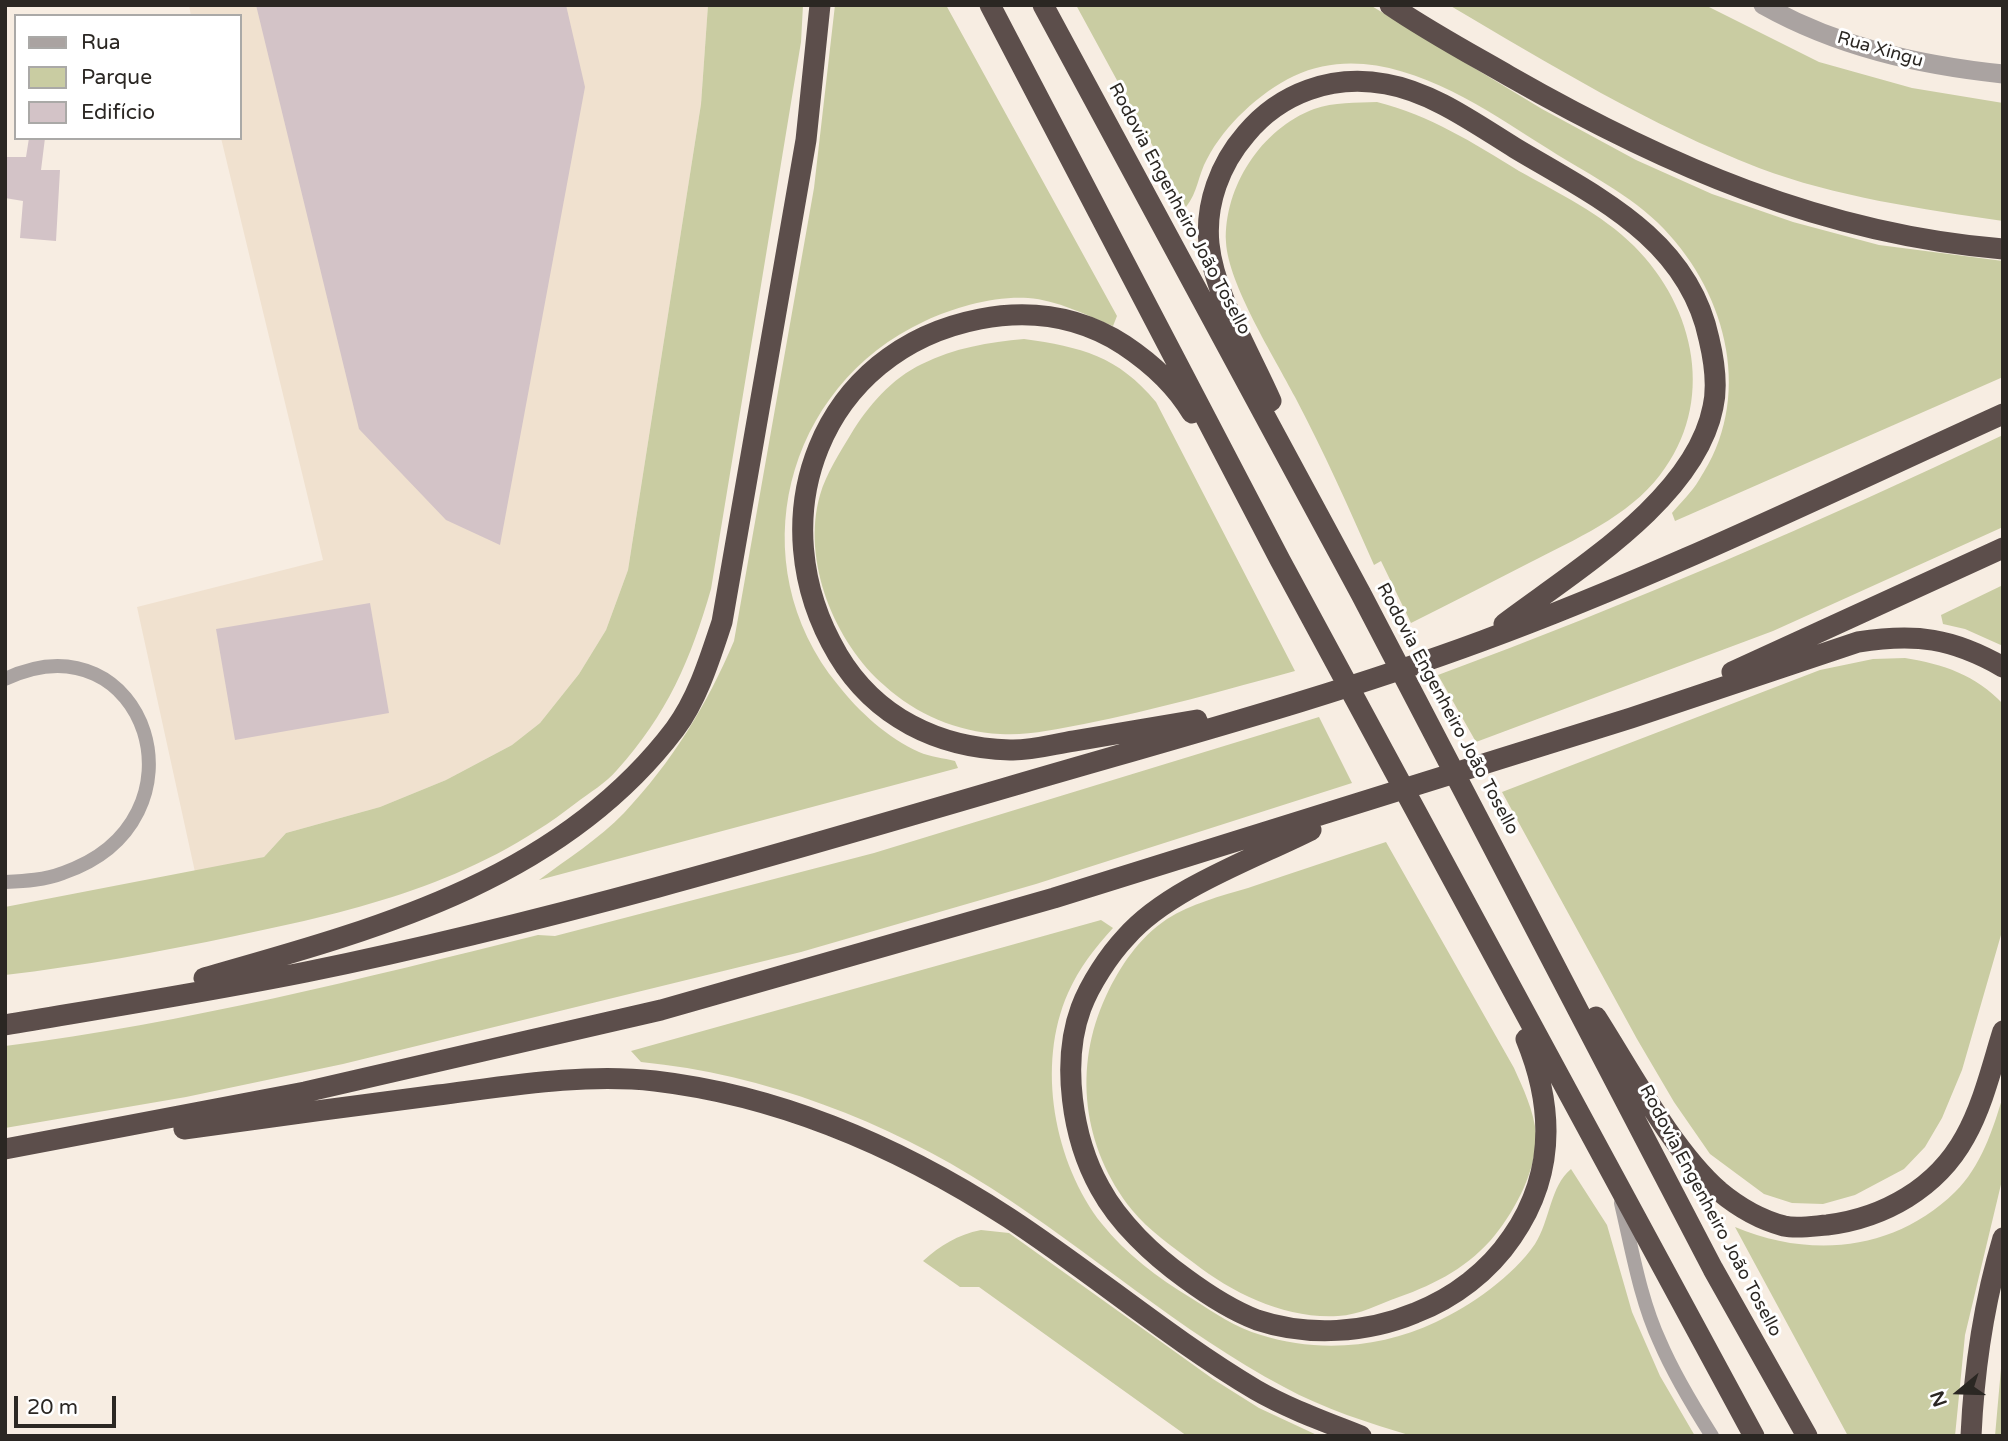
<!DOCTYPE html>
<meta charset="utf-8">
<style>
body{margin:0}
#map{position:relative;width:2008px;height:1441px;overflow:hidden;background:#f7ede2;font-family:"Varela Round",sans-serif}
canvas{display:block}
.frame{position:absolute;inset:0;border:7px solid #2b2723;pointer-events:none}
.legend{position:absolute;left:14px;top:14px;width:228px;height:126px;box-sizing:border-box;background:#fff;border:2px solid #aaa9a7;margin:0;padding:9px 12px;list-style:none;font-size:21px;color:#2b2723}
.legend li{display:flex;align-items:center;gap:14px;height:35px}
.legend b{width:35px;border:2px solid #aaa9a7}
.north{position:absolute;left:1924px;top:1357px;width:70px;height:70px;-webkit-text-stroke:5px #fff;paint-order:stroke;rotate:251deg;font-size:19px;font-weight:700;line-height:28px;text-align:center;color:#2b2723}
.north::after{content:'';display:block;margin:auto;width:24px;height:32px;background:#2b2723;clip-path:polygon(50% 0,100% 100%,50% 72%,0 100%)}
.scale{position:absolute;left:14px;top:1396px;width:102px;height:32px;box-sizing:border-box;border:4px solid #2b2723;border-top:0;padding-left:9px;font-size:21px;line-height:24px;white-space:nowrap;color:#2b2723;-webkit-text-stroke:5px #fff;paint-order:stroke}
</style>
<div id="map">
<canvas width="2008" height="1441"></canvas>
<div class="frame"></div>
<ul class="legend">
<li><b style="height:9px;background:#aaa3a1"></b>Rua</li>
<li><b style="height:19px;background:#c9cca2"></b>Parque</li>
<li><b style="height:19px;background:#d3c3c7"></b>Edifício</li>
</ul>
<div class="north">N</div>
<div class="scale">20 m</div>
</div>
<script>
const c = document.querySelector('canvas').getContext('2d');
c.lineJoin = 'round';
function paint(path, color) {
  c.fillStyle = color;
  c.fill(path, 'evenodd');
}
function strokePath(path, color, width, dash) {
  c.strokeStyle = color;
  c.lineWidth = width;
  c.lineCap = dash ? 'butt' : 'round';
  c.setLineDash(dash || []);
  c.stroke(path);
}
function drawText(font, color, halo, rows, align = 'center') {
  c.font = font + ' "Varela Round",sans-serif';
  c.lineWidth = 6;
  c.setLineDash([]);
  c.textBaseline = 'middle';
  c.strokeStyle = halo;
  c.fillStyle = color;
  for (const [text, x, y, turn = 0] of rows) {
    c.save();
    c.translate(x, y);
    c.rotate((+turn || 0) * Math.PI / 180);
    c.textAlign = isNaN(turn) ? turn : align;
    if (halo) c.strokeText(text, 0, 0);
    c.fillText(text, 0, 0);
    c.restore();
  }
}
paint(new Path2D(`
 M189 5H708L701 104 628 570 606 630 579 674 540 723 512 745 446 780 380 807 286 833 264 857 195 872 137 607 323 560 221 138H240V16H191Z`), '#f0e1cf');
paint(new Path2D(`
 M708 5H803L801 42 711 589C691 659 667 715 617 770 606 783 589 793 576 803 473 883 360 910 235 936 159 952 82 966 5 975V907L264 857 286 833 380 807 446 780 512 745 540 723 579 674 606 630 628 570 701 104Z
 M835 5H946L1117 316 1113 326C1086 315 1057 300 1028 298 994 296 955 307 925 321 784 386 739 564 838 685 859 712 888 738 919 752 930 757 944 758 955 761L958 768 539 880C567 859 599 839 624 813 672 762 707 705 734 641L814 188Z
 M1076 5H1370L1542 109 1636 160 1712 194 1793 222 1879 245 2003 261V377L1675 521 1672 513C1681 502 1692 492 1699 480 1754 399 1728 296 1664 229 1631 194 1582 171 1542 145 1473 101 1379 36 1294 76 1259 93 1225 125 1207 159 1198 175 1198 192 1186 207Z
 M1449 5H1705L1819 62 1912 88 2003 103V221C1922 209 1836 197 1759 168 1649 125 1551 65 1449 5Z
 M1377 102C1431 116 1472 142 1519 171 1558 193 1602 214 1634 246 1696 308 1716 403 1660 475 1629 516 1574 540 1529 563 1490 583 1451 603 1411 623L1381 561 1374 565C1349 508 1324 452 1295 397 1275 358 1228 284 1226 242 1224 187 1261 129 1314 109 1334 102 1356 103 1377 102Z
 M1024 339C1081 347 1118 356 1156 402L1295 671C1225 690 1155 710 1084 724 1056 729 1028 736 1000 734 957 732 916 714 885 686 835 643 801 561 820 495 826 474 840 452 851 434 868 406 892 378 922 364 954 348 989 342 1024 339Z
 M2003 435V527L1773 631 1476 742 1438 675C1630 604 1818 523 2003 435Z
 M2003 585V646L1965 629 1943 624 1941 615Z
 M1905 658C1943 664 1976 675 2003 704V928L1962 1070 1942 1118 1925 1147 1904 1169 1855 1195 1823 1204 1792 1203 1764 1194 1710 1154 1674 1102 1637 1039 1502 792 1820 670 1873 659Z
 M1319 717 1352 783 1036 884 801 952 343 1064 186 1097 5 1128V1046C186 1023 361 979 538 935L555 936 874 853Z
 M1386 842 1514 1068C1523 1088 1534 1111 1536 1134 1537 1169 1516 1209 1495 1235 1470 1266 1436 1284 1399 1297 1379 1304 1360 1315 1338 1316 1285 1319 1234 1294 1194 1263 1173 1247 1148 1230 1132 1210 1082 1147 1073 1067 1106 996 1120 966 1139 938 1167 919 1190 904 1221 896 1248 888 1294 872 1340 857 1386 842Z
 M1101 920 1113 928C1094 949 1079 968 1068 993 1036 1065 1054 1163 1102 1224 1126 1254 1158 1278 1191 1298 1213 1312 1236 1328 1261 1335 1318 1353 1382 1348 1436 1322 1471 1306 1513 1276 1535 1244 1550 1221 1550 1186 1571 1169L1607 1225 1632 1312 1660 1376 1695 1436H1412C1369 1423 1324 1409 1284 1387 1180 1332 1090 1251 991 1188 887 1121 764 1074 641 1062L631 1051Z
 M2003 1096V1176L1965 1335 1955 1436H1848L1735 1227C1811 1259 1895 1251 1955 1192 1981 1167 1993 1129 2003 1096Z
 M981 1230 1009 1233 1213 1379 1259 1408 1319 1436H1187L979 1287H960L923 1261C941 1245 957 1235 981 1230Z
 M2003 1346V1436H1995Z`), '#c9cca2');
paint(new Path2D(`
 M256 5H566L585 87 500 545 446 520 359 429Z
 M29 138H45L41 170H60L56 241 20 238 23 201 5 198V157H26Z
 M370 603 389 713 235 740 216 629Z`), '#d3c3c7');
strokePath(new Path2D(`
 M5 679C146 613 215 821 63 873 45 880 25 881 5 882
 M1621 1203C1632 1249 1640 1299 1660 1342 1674 1375 1693 1406 1712 1436`), '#aaa3a1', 14);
strokePath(new Path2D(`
 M1763 5C1838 47 1918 65 2003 74`), '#aaa3a1', 19);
strokePath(new Path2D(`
 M990 5 1280 560 1754 1436
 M1043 5 1361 594 1713 1269 1807 1436
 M1390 5C1428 31 1469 53 1509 76 1665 165 1822 234 2003 249
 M1271 401C1251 355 1214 294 1209 244 1205 204 1220 164 1246 134 1280 93 1332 74 1386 84 1432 92 1476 124 1515 148 1595 196 1688 238 1709 339 1714 360 1718 385 1713 407 1695 499 1574 571 1504 624
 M1192 413C1176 386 1151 363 1124 345 1079 316 1032 309 980 319 820 350 757 519 838 655 875 717 938 748 1010 750 1031 751 1054 744 1074 741 1115 734 1156 727 1197 720
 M1732 672 2003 548
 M1311 830C1253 859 1168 889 1126 937 1109 955 1090 984 1081 1008 1061 1062 1072 1138 1100 1188 1119 1223 1153 1255 1185 1278 1208 1295 1231 1310 1257 1320 1308 1337 1367 1333 1415 1313 1454 1298 1489 1271 1512 1237 1555 1175 1554 1107 1526 1039
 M204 978C377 929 561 880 675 729 698 698 710 658 722 622L806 140 820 5
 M1596 1017C1630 1070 1672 1150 1719 1191 1737 1206 1761 1220 1784 1226 1797 1229 1814 1226 1827 1225 1884 1218 1937 1188 1965 1137 1983 1105 1992 1066 2003 1031
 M5 1025C105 1008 206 992 306 972 550 922 790 851 1029 781 1180 737 1333 696 1482 641 1659 576 1831 492 2003 414
 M184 1129C269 1117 353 1106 438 1095 509 1086 583 1073 655 1081 783 1096 901 1148 1009 1218 1093 1273 1170 1339 1256 1390 1289 1409 1326 1422 1361 1436
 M5 1149 305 1092 661 1010 1054 898 1631 718 1858 642C1916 633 1952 638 2003 667
 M1971 1436C1974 1369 1984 1302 2003 1238`), '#5c4e4b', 21);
drawText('18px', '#2b2723', '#fff', [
 ["Rua Xingu",1880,50,16],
 ["Rodovia Engenheiro João Tosello",1179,209,62],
 ["Rodovia Engenheiro João Tosello",1447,709,62],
 ["Rodovia Engenheiro João Tosello",1710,1211,62]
]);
</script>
